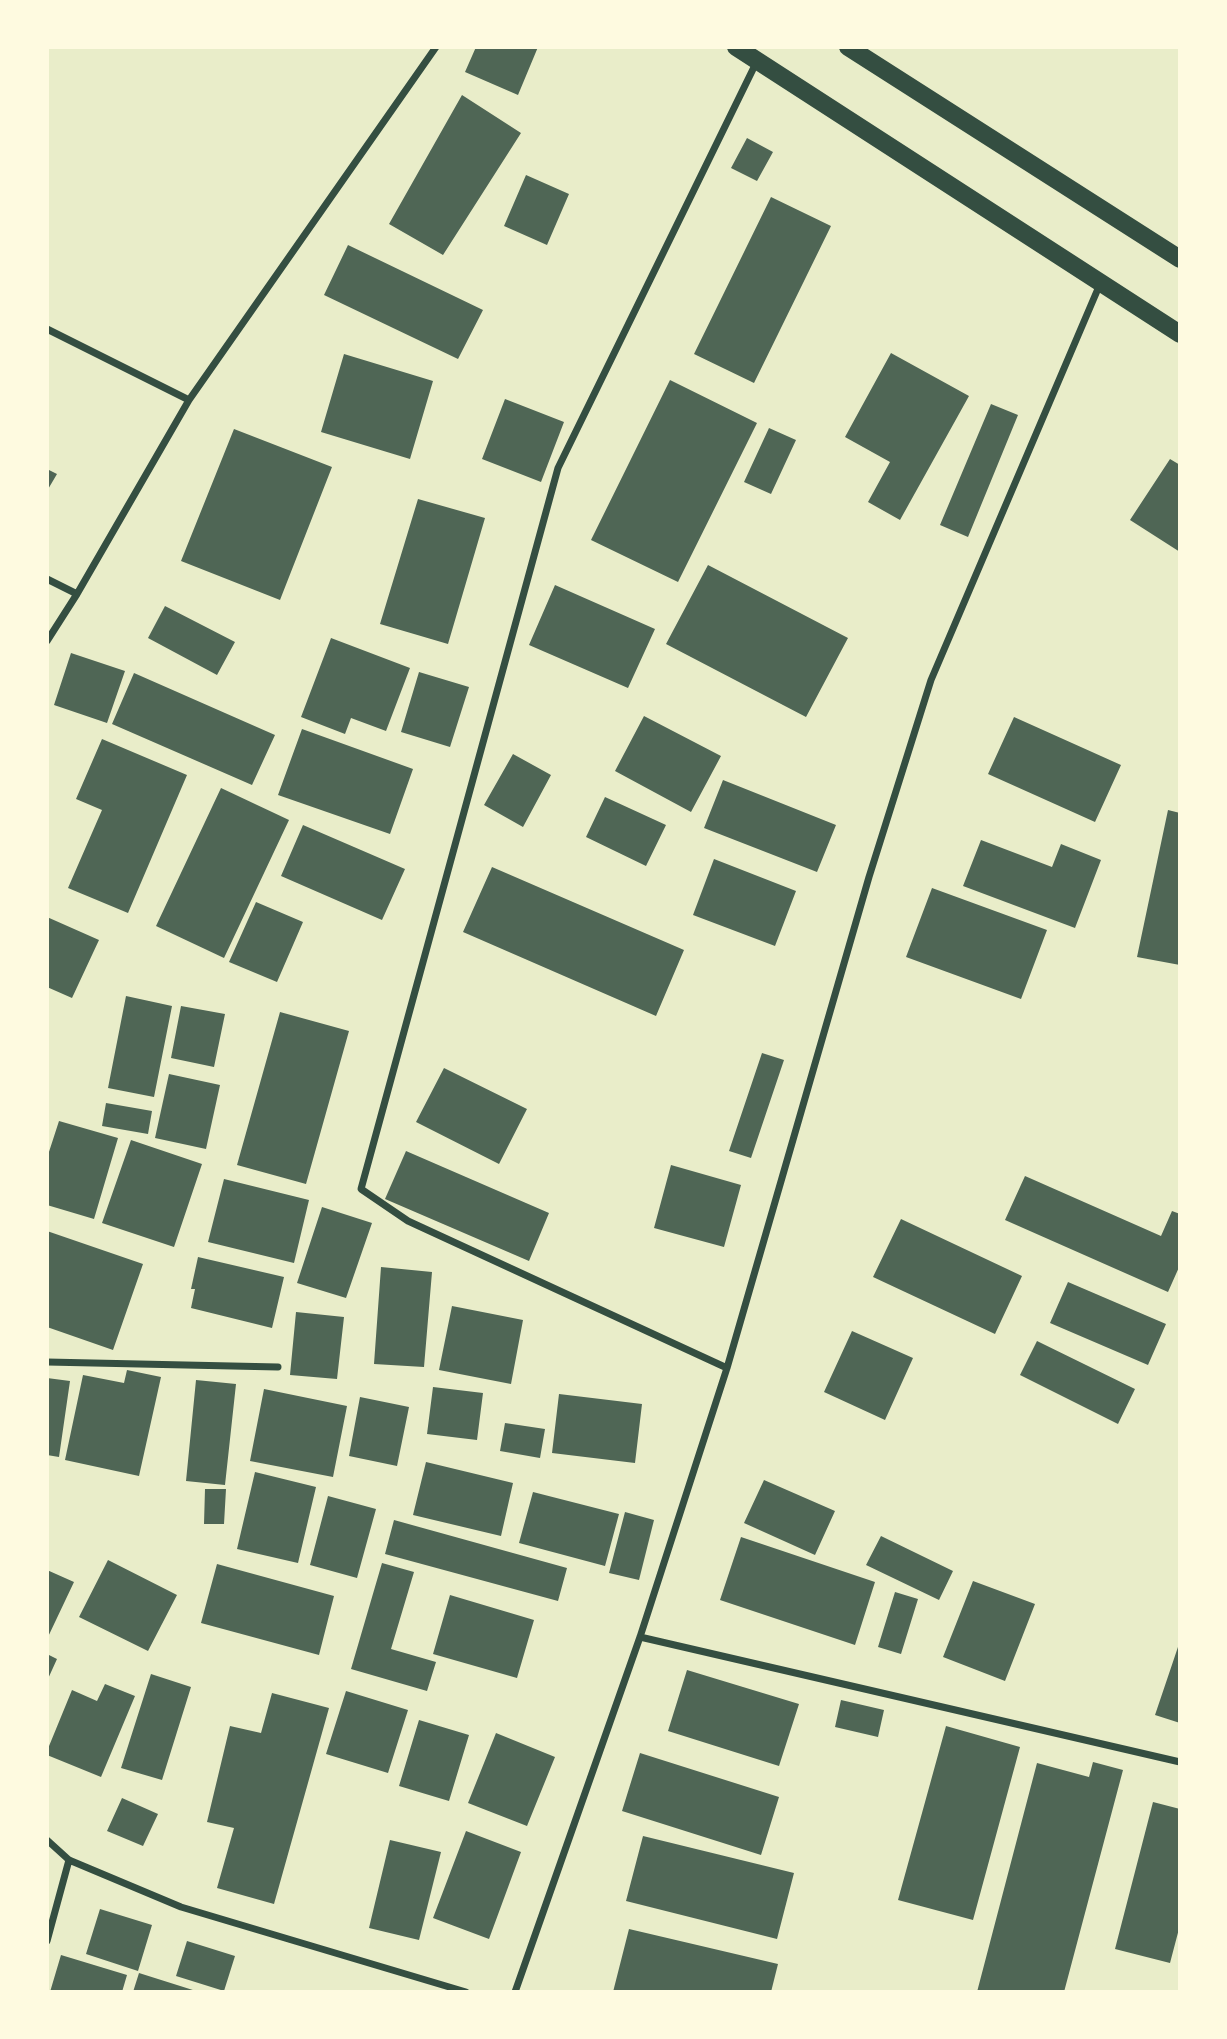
<!DOCTYPE html>
<style>
body{margin:0}
#map{position:relative;width:1227px;height:2039px;overflow:hidden;background:#e9edc9;font-family:"Asap Condensed",sans-serif}
canvas{display:block}
.frame{position:absolute;inset:0;border:49px solid #fefae0;pointer-events:none}
</style>
<div id="map">
<canvas width="1227" height="2039"></canvas>
<div class="frame"></div>
</div>
<script>
const c = document.querySelector('canvas').getContext('2d');
c.lineJoin = 'round';
function paint(path, color) {
  c.fillStyle = color;
  c.fill(path, 'evenodd');
}
function strokePath(path, color, width, dash) {
  c.strokeStyle = color;
  c.lineWidth = width;
  c.lineCap = dash ? 'butt' : 'round';
  c.setLineDash(dash || []);
  c.stroke(path);
}
paint(new Path2D(`
 M476 47H538L518 95 465 72Z
 M462 95 521 133 443 255 389 224Z
 M747 138 773 152 757 181 731 168Z
 M526 175 569 194 547 245 504 226Z
 M771 197 831 226 754 383 694 354Z
 M348 245 483 310 458 359 324 295Z
 M891 353 969 396 900 520 868 502 890 462 845 437Z
 M344 354 433 381 410 459 321 432Z
 M670 380 757 423 678 582 591 540Z
 M505 399 564 422 541 482 482 459Z
 M991 404 1018 415 968 537 940 525Z
 M769 428 796 440 771 494 744 482Z
 M234 429 332 467 280 600 181 561Z
 M1170 459 1180 465V552L1130 520Z
 M47 469 57 474 47 491Z
 M418 499 485 518 448 644 380 624Z
 M708 565 848 638 806 717 666 644Z
 M555 585 655 629 628 688 529 645Z
 M165 606 235 642 217 675 148 638Z
 M331 638 410 668 386 731 351 718 345 734 301 717Z
 M71 653 125 671 107 723 54 705Z
 M419 672 469 687 450 747 401 732Z
 M134 673 275 735 252 785 112 724Z
 M644 716 721 756 691 812 615 771Z
 M1014 717 1121 765 1095 822 988 774Z
 M302 729 413 769 390 834 278 795Z
 M102 739 187 775 128 913 68 888 102 810 76 799Z
 M513 754 551 775 523 827 484 805Z
 M723 780 836 825 817 872 704 828Z
 M221 788 289 820 224 958 156 926Z
 M605 797 666 825 646 866 586 837Z
 M1168 810 1180 813V965L1137 957Z
 M303 825 405 869 382 920 281 876Z
 M981 840 1052 867 1061 844 1101 860 1075 928 963 886Z
 M714 859 796 891 775 946 693 915Z
 M492 867 684 950 656 1016 463 932Z
 M932 888 1047 930 1021 999 906 957Z
 M256 902 303 922 277 982 229 962Z
 M47 917 99 940 72 998 47 987Z
 M126 996 172 1006 154 1097 108 1088Z
 M181 1006 225 1014 214 1067 171 1058Z
 M280 1012 349 1031 306 1184 237 1165Z
 M762 1053 784 1060 751 1158 729 1151Z
 M444 1068 527 1109 499 1164 416 1122Z
 M169 1074 220 1085 206 1149 155 1138Z
 M106 1103 152 1111 148 1134 102 1126Z
 M59 1121 118 1138 94 1219 47 1205V1158Z
 M131 1140 202 1164 174 1247 102 1223Z
 M406 1151 549 1213 529 1261 385 1199Z
 M671 1165 741 1185 724 1247 654 1228Z
 M1025 1176 1161 1236 1172 1211 1180 1214V1265L1168 1292 1005 1220Z
 M224 1179 309 1200 294 1263 208 1242Z
 M322 1207 372 1223 346 1298 297 1283Z
 M901 1219 1022 1276 995 1334 873 1277Z
 M47 1231 143 1264 113 1350 47 1327Z
 M198 1257 284 1277 272 1328 191 1308 195 1289H191Z
 M381 1267 432 1272 424 1367 374 1364Z
 M1068 1282 1166 1324 1148 1365 1050 1323Z
 M452 1306 523 1320 511 1384 439 1370Z
 M296 1312 344 1317 337 1379 290 1375Z
 M852 1331 913 1358 885 1420 824 1392Z
 M1037 1341 1135 1389 1118 1424 1020 1375Z
 M127 1370 161 1377 139 1476 65 1460 83 1375 124 1383Z
 M47 1378 70 1381 59 1457 47 1455Z
 M196 1380 236 1384 225 1485 186 1481Z
 M433 1387 483 1393 477 1440 427 1434Z
 M264 1389 347 1406 333 1477 250 1461Z
 M559 1394 642 1404 635 1463 552 1453Z
 M360 1397 409 1407 397 1466 349 1456Z
 M505 1423 545 1429 540 1458 500 1451Z
 M426 1462 513 1483 501 1536 413 1515Z
 M255 1472 316 1487 298 1563 237 1549Z
 M764 1480 835 1511 815 1555 744 1523Z
 M205 1489H226L224 1524H204Z
 M533 1492 619 1514 605 1566 519 1543Z
 M328 1496 376 1509 357 1578 310 1565Z
 M625 1512 654 1520 639 1580 609 1573Z
 M394 1520 567 1568 558 1601 385 1554Z
 M881 1536 953 1571 939 1600 866 1565Z
 M741 1537 875 1582 855 1645 720 1600Z
 M108 1560 177 1595 148 1651 79 1617Z
 M382 1563 414 1572 391 1649 436 1662 427 1691 351 1669Z
 M217 1564 334 1596 319 1655 201 1623Z
 M47 1570 74 1582 47 1639Z
 M973 1581 1035 1604 1005 1681 943 1657Z
 M895 1592 918 1599 901 1654 878 1647Z
 M450 1595 534 1620 517 1678 433 1654Z
 M1180 1641V1723L1155 1715Z
 M47 1654 57 1659 47 1681Z
 M687 1670 799 1704 779 1766 668 1731Z
 M151 1674 191 1687 162 1780 121 1768Z
 M105 1684 135 1696 101 1777 47 1755V1751L72 1690 97 1701Z
 M346 1691 408 1710 388 1773 326 1754Z
 M272 1693 329 1708 274 1904 217 1888 234 1828 207 1822 230 1726 261 1733Z
 M841 1700 884 1710 878 1737 835 1727Z
 M419 1720 469 1735 449 1801 399 1786Z
 M946 1726 1020 1747 973 1920 898 1900Z
 M496 1733 555 1757 527 1826 468 1803Z
 M640 1753 779 1797 761 1855 622 1811Z
 M1093 1762 1123 1770 1064 1992H977L1037 1763 1089 1777Z
 M122 1798 158 1814 143 1846 107 1831Z
 M1153 1802 1180 1809V1925L1170 1963 1115 1949Z
 M466 1831 521 1852 489 1939 433 1918Z
 M643 1836 794 1873 777 1939 626 1901Z
 M390 1840 441 1852 419 1940 369 1928Z
 M100 1909 152 1925 138 1971 86 1954Z
 M629 1929 778 1964 771 1992H613Z
 M187 1941 235 1956 224 1991 176 1976Z
 M61 1955 127 1975 122 1992H50Z
 M139 1973 196 1991V1992H133Z`), '#4f6655');
strokePath(new Path2D(`
 M47 329 189 400
 M47 579 77 594
 M47 641 77 594 189 400 436 47
 M47 1362 278 1367
 M727 1368 408 1221 361 1189 558 468 757 61
 M640 1637 1180 1762
 M47 1840 69 1860 181 1907 466 1992
 M47 1941 69 1860
 M515 1992 640 1637 727 1368 869 877 931 680 1100 284`), '#344e41', 7);
strokePath(new Path2D(`
 M736 47 1180 334
 M848 47 1180 259`), '#344e41', 18);
</script>
